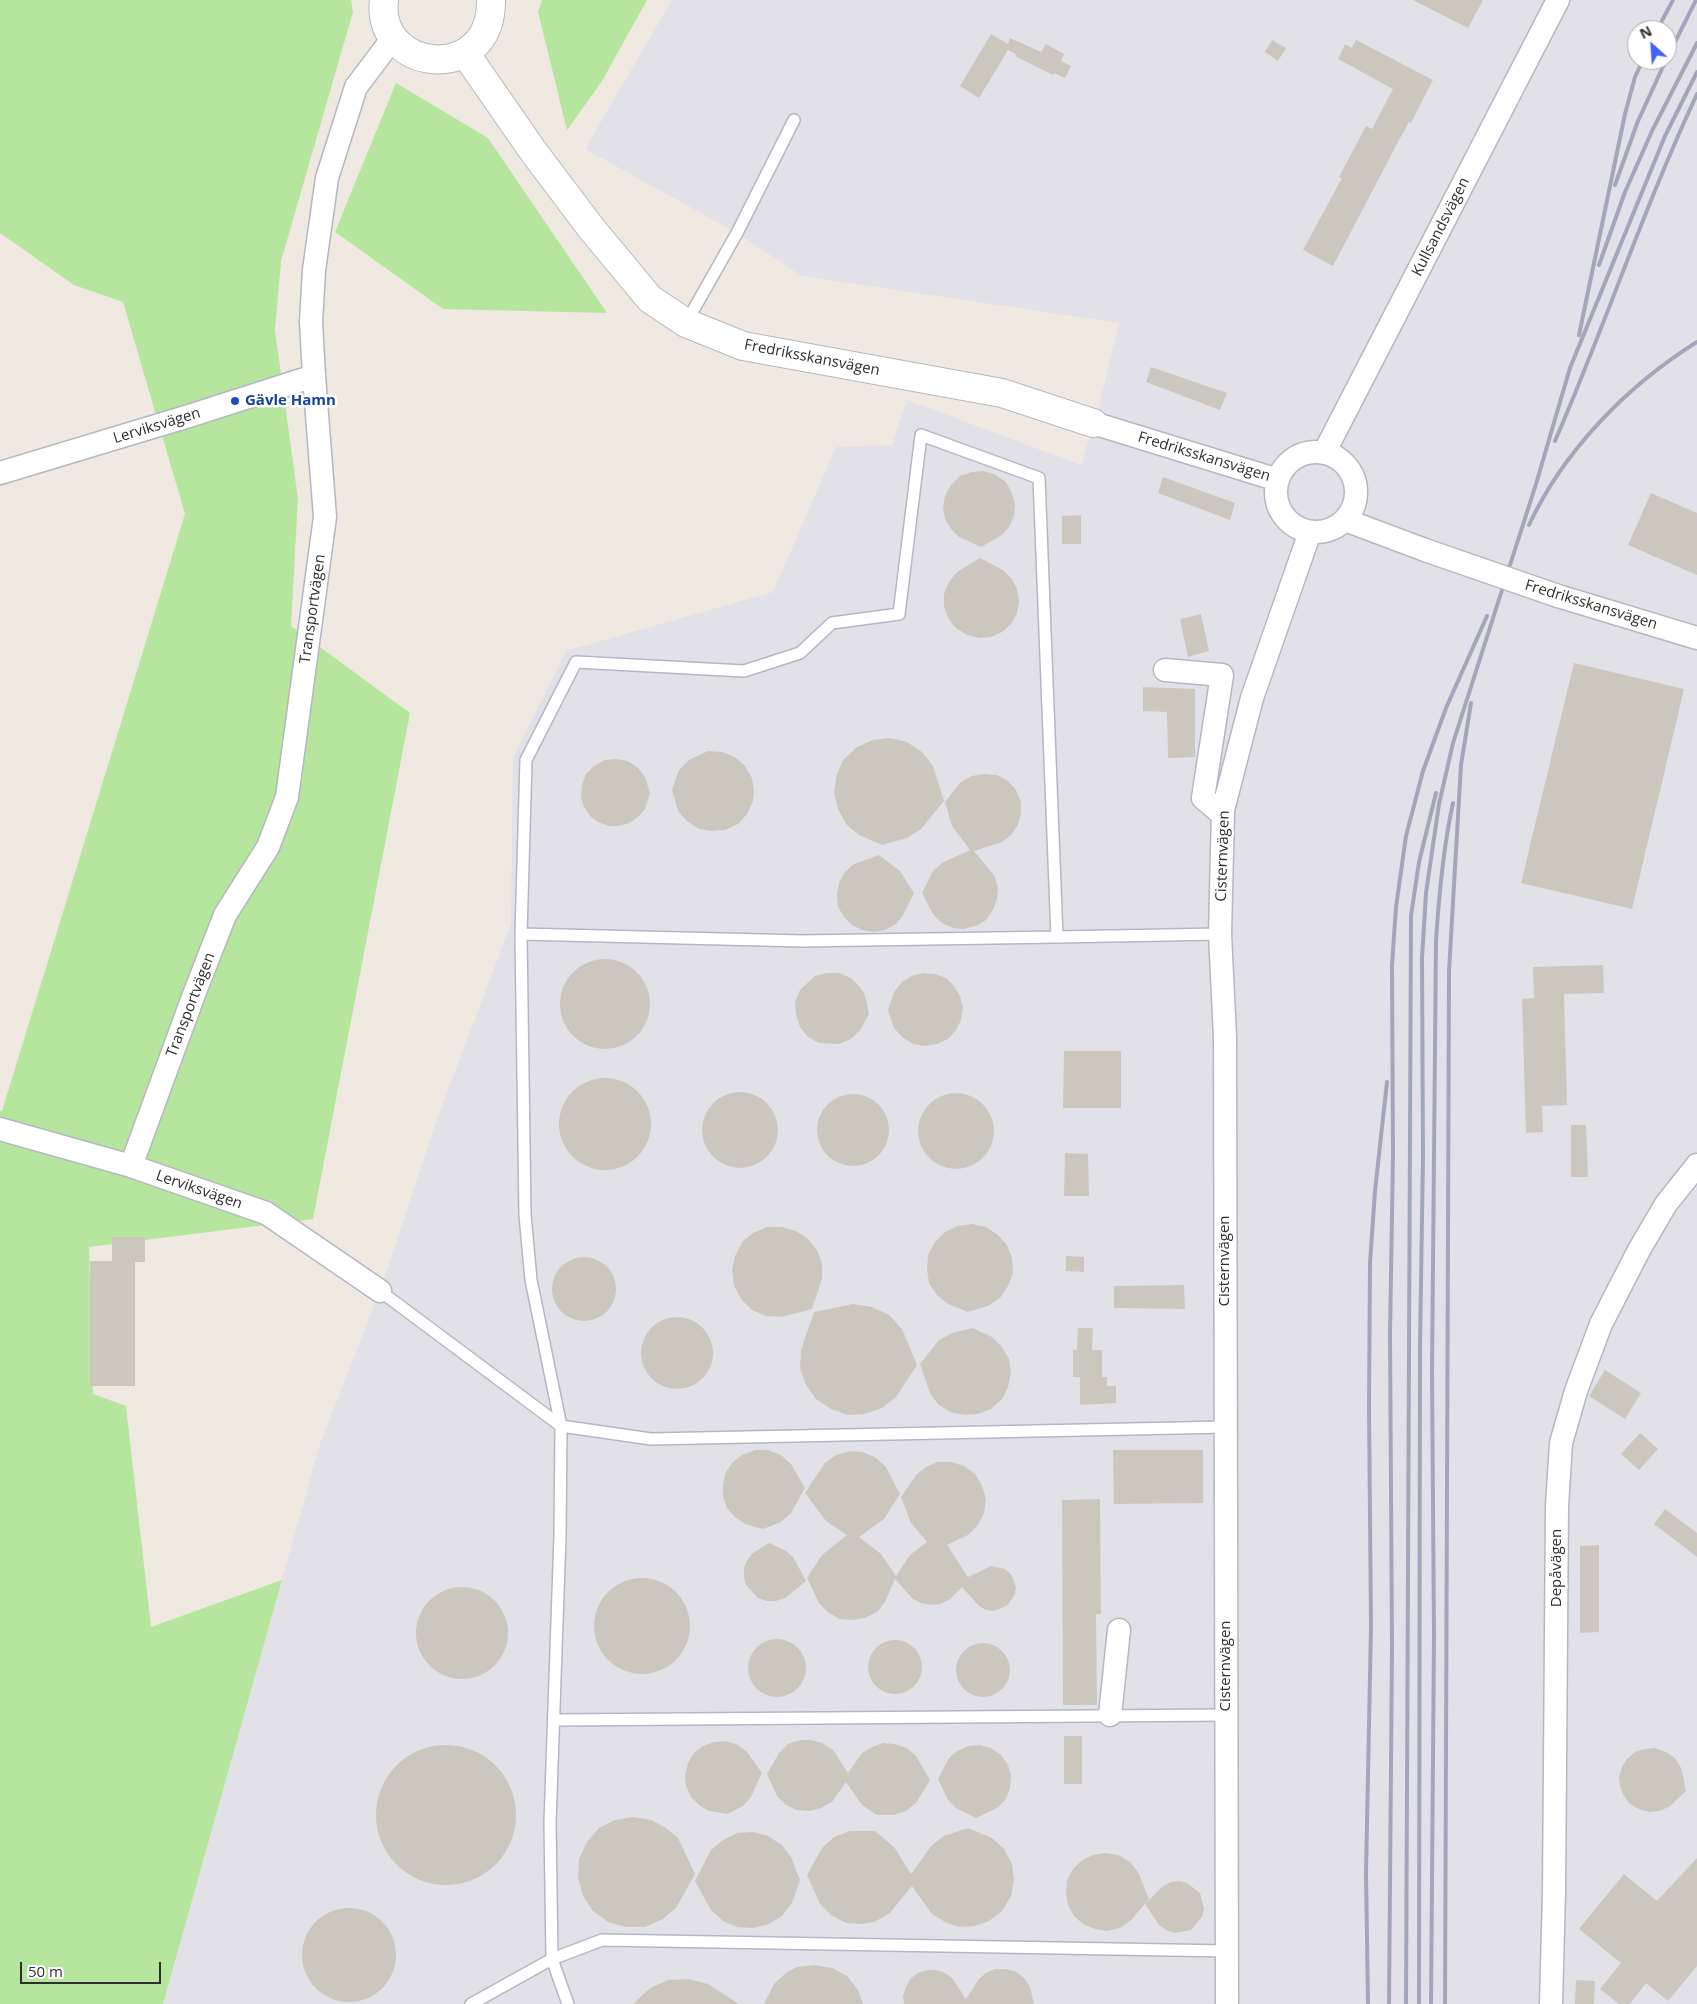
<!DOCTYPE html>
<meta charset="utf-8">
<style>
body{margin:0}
#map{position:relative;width:1697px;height:2004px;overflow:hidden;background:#efe9e1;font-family:"Open Sans",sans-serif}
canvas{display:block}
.north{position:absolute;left:1627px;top:20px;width:50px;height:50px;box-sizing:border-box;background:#fff;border:1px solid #ababab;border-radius:50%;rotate:334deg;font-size:14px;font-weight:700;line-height:20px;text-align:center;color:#2e2e2e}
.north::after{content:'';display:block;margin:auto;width:18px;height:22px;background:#4264fb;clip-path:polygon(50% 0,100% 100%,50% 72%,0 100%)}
.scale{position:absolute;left:20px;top:1962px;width:141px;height:22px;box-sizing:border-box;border:2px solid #2e2e2e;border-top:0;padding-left:6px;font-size:15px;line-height:18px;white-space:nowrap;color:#2e2e2e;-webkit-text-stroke:4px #fff;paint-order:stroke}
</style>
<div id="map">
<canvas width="1697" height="2004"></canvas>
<div class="north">N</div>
<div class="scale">50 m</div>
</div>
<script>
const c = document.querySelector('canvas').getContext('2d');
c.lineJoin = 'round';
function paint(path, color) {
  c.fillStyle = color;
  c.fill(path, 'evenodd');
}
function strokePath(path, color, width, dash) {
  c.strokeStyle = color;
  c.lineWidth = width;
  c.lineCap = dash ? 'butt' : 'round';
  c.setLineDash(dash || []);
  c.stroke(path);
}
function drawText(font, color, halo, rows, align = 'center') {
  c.font = font + ' "Open Sans",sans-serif';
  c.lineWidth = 5;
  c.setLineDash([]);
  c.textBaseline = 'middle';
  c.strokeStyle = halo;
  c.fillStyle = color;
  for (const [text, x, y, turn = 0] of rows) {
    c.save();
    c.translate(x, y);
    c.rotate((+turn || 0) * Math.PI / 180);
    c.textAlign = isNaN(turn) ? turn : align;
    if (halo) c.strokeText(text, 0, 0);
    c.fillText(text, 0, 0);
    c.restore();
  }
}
paint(new Path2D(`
 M672 0H1697V2004H163L320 1444 380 1291 435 1125 511 923 513 758 566 651 773 592 836 447 892 445 907 400 1081 465 1098 411 1119 323 802 276 737 233 585 149ZM1637 30H1667V60H1637Z`), '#e3e1e8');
paint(new Path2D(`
 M0 0H351L353 12 281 261 275 330 298 499 291 626 410 713 313 1219 89 1247 93 1394 126 1406 151 1627 282 1580 163 2004H0V1111H2L185 514 123 302 74 285 0 233Z
 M542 0H647L602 81 567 130 538 12Z
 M396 83 488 138 607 313 443 309 335 232Z`), '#b6e59e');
paint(new Path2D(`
 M1413 0H1483L1468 28Z
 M991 34 1008 44 1010 38 1041 52 1046 44 1064 54 1061 61 1071 66 1065 78 1054 73 1053 75 1015 56 1016 54 1008 50 979 98 960 86Z
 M1272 40 1286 48 1278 61 1265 52Z
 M1356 40 1433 80 1411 123 1409 122 1398 142 1333 266 1303 250 1342 178 1339 177 1366 126 1372 129 1393 89 1338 59 1345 44 1352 48Z
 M1151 367 1227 393 1220 410 1146 382Z
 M984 471 996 475 1006 482 1012 493 1015 505 1014 516 1009 527 1002 535 981 547 959 537 951 529 945 519 943 508 945 496 951 485 960 476 972 472Z
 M1163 477 1235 503 1230 520 1158 493Z
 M1651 493 1697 513V575L1628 545Z
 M1081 515V544H1062V516Z
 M980 558 1003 570 1012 579 1017 589 1019 601 1017 613 1011 624 1002 632 991 637 979 638 967 635 956 628 948 618 944 606V594L949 582 957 572Z
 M1201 614 1209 651 1188 657 1180 619Z
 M1574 663 1684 689 1632 909 1521 883Z
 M1143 687 1195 689V757L1168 758 1167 712 1143 711Z
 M890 738 907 742 922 752 933 766 944 801 921 829 907 838 882 845 859 835 846 824 838 809 834 793 836 777 843 760 856 748 872 740Z
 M708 751 722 752 735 757 745 766 752 778 754 792 753 801 747 814 738 824 725 830 711 831 699 829 687 821 678 811 672 790 679 770 689 760Z
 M616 759 628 761 638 768 645 777 650 793 645 809 638 817 629 823 619 826H609L598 822 590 816 584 807 581 797 582 785 586 774 594 766 605 760Z
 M984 774 997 775 1008 781 1016 790 1021 802V814L1018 825 1011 835 1002 842 974 851 994 875 998 887 997 899 993 910 986 920 976 926 964 929 953 928 942 923 933 914 922 893 933 871 942 863 970 850 952 826 945 802 961 782 972 776Z
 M879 855 900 871 914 893 903 915 896 924 885 930 874 932 862 930 852 925 844 917 838 907 837 895 839 883 845 872 854 864Z
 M560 1004a45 45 0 1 1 90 0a45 45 0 1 1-90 0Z
 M1603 965 1604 993 1564 994 1567 1105 1542 1106 1543 1132 1526 1133 1522 999 1534 998 1533 967Z
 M827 973H839L851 978 860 987 865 995 869 1014 860 1030 851 1039 839 1044 819 1043 808 1037 800 1027 796 1015 795 1002 800 990 815 976Z
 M923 973 935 974 946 978 954 986 960 996 963 1008 961 1020 956 1030 948 1039 937 1044 925 1046 913 1044 902 1037 894 1028 888 1010 894 992 902 982 912 976Z
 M1064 1051H1121V1108H1063Z
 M559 1124a46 46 0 1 1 92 0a46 46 0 1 1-92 0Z
 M702 1130a38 38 0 1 1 76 0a38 38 0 1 1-76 0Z
 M918 1131a38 38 0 1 1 76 0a38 38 0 1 1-76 0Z
 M817 1130a36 36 0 1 1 72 0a36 36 0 1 1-72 0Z
 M1571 1125H1586L1588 1177H1571Z
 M1065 1153 1088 1154 1089 1196H1064Z
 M972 1224 986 1227 998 1235 1007 1245 1012 1258 1013 1273 1008 1286 1000 1298 988 1306 968 1312 948 1304 937 1295 929 1283 927 1269 928 1255 935 1242 945 1232 958 1226Z
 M767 1227H782L796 1231 808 1239 817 1250 822 1264V1279L812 1309 781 1317 766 1316 752 1310 741 1299 734 1286 732 1270 735 1256 742 1242 753 1233Z
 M112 1237H145V1262H135V1386H90V1261H112Z
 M1066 1256 1084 1257V1272L1066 1271Z
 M552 1289a32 32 0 1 1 64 0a32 32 0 1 1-64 0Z
 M1184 1285 1185 1309 1114 1308V1286Z
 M853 1304 872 1307 889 1315 902 1329 917 1365 896 1397 882 1408 865 1414 848 1415 831 1409 816 1399 806 1385 800 1368 801 1350 814 1312Z
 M641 1353a36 36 0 1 1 72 0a36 36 0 1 1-72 0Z
 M973 1328 992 1337 1002 1347 1009 1359 1011 1373 1008 1387 1002 1399 991 1409 978 1414 964 1415 950 1412 938 1404 930 1393 920 1364 939 1340 952 1333Z
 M1078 1328H1093L1092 1350H1102V1377H1107V1386H1116V1403L1080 1405V1377H1073V1350H1077Z
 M1605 1370 1641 1393 1625 1419 1589 1396Z
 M1640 1433 1658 1449 1639 1470 1621 1454Z
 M755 1450H768L781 1455 791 1464 805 1488 791 1513 781 1522 763 1529 745 1524 735 1517 727 1508 723 1496V1484L726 1472 733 1462 742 1455Z
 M1113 1450H1203V1503L1114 1504Z
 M850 1451 863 1452 876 1458 886 1467 900 1494 884 1519 859 1537 881 1554 896 1576 910 1555 927 1542 911 1523 901 1497 916 1475 926 1467 938 1462H951L964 1466 975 1474 982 1486 986 1499 984 1513 978 1525 968 1535 947 1545 968 1577 991 1566 1005 1569 1011 1574 1016 1587 1015 1594 1007 1606 993 1611 986 1610 979 1606 962 1587 949 1600 940 1604 931 1605 921 1603 913 1599 895 1579 885 1602 877 1612 865 1618 852 1620 839 1619 828 1612 819 1603 807 1578 822 1555 847 1535 826 1521 805 1493 825 1463 836 1455Z
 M1100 1499 1101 1614H1096L1097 1705H1063L1062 1500Z
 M1665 1509 1697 1533V1557L1654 1524Z
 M769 1543 786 1551 793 1557 806 1581 785 1598 776 1601H767L758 1598 746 1585 744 1577V1568L747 1560 753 1553Z
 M1599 1545V1632L1580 1633V1546Z
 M594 1626a48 48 0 1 1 96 0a48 48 0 1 1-96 0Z
 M416 1633a46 46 0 1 1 92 0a46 46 0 1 1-92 0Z
 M748 1668a29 29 0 1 1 58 0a29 29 0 1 1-58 0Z
 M868 1667a27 27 0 1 1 54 0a27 27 0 1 1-54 0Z
 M956 1670a27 27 0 1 1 54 0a27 27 0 1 1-54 0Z
 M1064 1736H1082V1784H1064Z
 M800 1740H811L822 1743 833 1750 848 1773 862 1753 872 1747 883 1743 895 1744 907 1748 916 1756 930 1780 916 1803 906 1811 894 1815H877L862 1805 846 1782 832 1802 821 1808 810 1811 797 1810 786 1805 777 1796 767 1774 779 1753 788 1744Z
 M726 1741 738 1745 747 1752 762 1773 751 1797 743 1806 727 1814 709 1811 699 1805 691 1797 686 1786 685 1775 688 1763 694 1753 703 1746 714 1742Z
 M376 1815a70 70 0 1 1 140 0a70 70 0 1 1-140 0Z
 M980 1745 991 1748 1001 1755 1008 1765 1011 1776 1010 1788 1006 1799 997 1808 976 1818 956 1808 948 1800 938 1779 949 1758 957 1751 968 1746Z
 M1655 1748 1666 1752 1675 1758 1681 1768 1686 1791 1669 1807 1659 1811 1649 1812 1639 1809 1630 1804 1624 1796 1620 1787 1619 1777 1622 1767 1627 1759 1635 1752 1644 1749Z
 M633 1817 651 1820 666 1828 678 1838 695 1874 676 1908 663 1919 645 1927H626L608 1922 593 1911 583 1896 578 1878 579 1859 587 1842 599 1828 615 1820Z
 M968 1828 992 1838 1004 1849 1012 1864 1014 1880 1011 1896 1002 1911 989 1921 975 1926 959 1927 945 1922 932 1914 912 1886 889 1914 874 1922 862 1924 846 1923 831 1915 820 1904 807 1875 822 1848 834 1837 850 1831H875L894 1847 911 1874 932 1845 944 1836Z
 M753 1832 768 1836 782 1845 791 1857 800 1880 792 1903 782 1916 769 1924 753 1928 737 1927 723 1921 711 1910 695 1881 711 1850 723 1840 737 1833Z
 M1105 1853 1118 1855 1130 1862 1138 1872 1149 1899 1131 1920 1120 1928 1107 1931 1095 1929 1083 1924 1074 1916 1068 1905 1066 1893 1067 1880 1073 1869 1082 1860 1093 1855Z
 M1697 1858V1966L1668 2001 1646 1983 1630 2004H1619L1600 1989 1621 1963 1579 1929 1624 1874 1657 1901Z
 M1179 1881 1187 1883 1200 1893 1204 1909 1202 1917 1191 1930 1175 1933 1166 1930 1159 1925 1145 1904 1163 1886 1171 1882Z
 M302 1955a47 47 0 1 1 94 0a47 47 0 1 1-94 0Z
 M814 1965 832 1968 847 1976 858 1990 863 2004H764L774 1984 787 1972 797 1967Z
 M995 1969H1006L1016 1972 1024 1978 1030 1987 1034 2004H904L903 1996 906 1987 910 1979 918 1973 927 1970H936L945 1973 952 1978 966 1999 979 1979 986 1973Z
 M688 1979 708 1984 739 2004H633L650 1988 668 1980Z
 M1576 1980 1595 1981 1594 2004H1575Z`), '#cbc7bf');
const lane = new Path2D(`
 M686 323 737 233 794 120
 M521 934 802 941 1057 937
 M380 1291 561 1426 651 1439 1226 1427
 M554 1720 1226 1715
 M471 2004 552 1959 602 1940 1227 1951
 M568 2004 552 1959 550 1822 560 1536 561 1426 531 1280 525 1215 521 934 526 760 576 662 744 671 800 653 832 623 899 614 921 435 1039 478 1057 937 1220 934`);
const street = new Path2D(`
 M1093 423 1278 480
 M1276 492a40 40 0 1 1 80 0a40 40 0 1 1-80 0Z
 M1324 453 1558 0
 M0 473 189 416 314 376
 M1345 520 1425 550
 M1558 596 1697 638
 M1165 670 1222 675 1203 798 1223 815
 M0 1129 131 1166 266 1213 380 1291
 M131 1166 193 997 225 915 268 847 287 797 325 517 314 376 311 322 314 270 327 178 356 87 393 38
 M1110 1715 1119 1630
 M1227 2004 1225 1037 1220 934 1223 810 1252 698 1310 532
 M1551 2004 1554 1892 1557 1506 1561 1443 1576 1391 1601 1324 1639 1250 1666 1204 1697 1165`);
const secondary = new Path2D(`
 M384 0C375 72 492 86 491 0
 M465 53 533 151 591 228 650 299 686 323 743 346 1002 393 1093 423`);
strokePath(lane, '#b4b7c1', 14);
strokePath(street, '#b4b7c1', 25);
strokePath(secondary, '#b4b7c1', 30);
strokePath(lane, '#fff', 11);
strokePath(street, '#fff', 22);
strokePath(secondary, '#fff', 28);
strokePath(new Path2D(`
 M1657 30 1673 0
 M1667 58 1696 0
 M1615 185 1638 121 1666 60
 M1599 265 1625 192 1652 131 1697 43
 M1579 335 1625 114 1635 77 1643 60
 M1555 441C1605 326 1644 207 1697 94
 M1529 525C1564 450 1627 386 1697 342
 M1368 2004 1366 1873 1371 1626 1369 1407 1370 1263 1375 1191 1387 1082
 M1389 2004 1392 1646 1390 1334 1393 1155 1392 965 1396 907 1406 836 1423 771 1446 708 1487 616
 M1406 2004 1411 916 1419 862 1436 793
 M1419 2004 1420 1345 1423 1157 1422 958 1426 893 1439 804 1453 743 1536 484 1570 368 1665 136 1697 72
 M1431 2004 1434 1634 1432 1371 1436 941C1439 894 1443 848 1453 803
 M1445 2004 1449 971 1461 765 1471 703`), '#a3a6b8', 4);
const streetBridge = new Path2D(`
 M1425 550 1558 596`);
strokePath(streetBridge, '#b4b7c1', 25, []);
strokePath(streetBridge, '#fff', 22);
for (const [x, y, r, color] of [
 [235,401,5,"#1a4fb4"]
]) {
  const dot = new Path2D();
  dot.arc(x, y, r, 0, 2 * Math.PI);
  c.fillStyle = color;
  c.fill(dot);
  strokePath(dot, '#fff', 2);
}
drawText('15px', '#2e2e2e', '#fff', [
 ["Kullsandsvägen",1441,227,-63],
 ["Fredriksskansvägen",812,358,11],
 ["Lerviksvägen",157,426,-17],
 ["Fredriksskansvägen",1204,457,17],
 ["Fredriksskansvägen",1591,605,17],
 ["Transportvägen",313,609,-82],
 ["Cisternvägen",1223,856,-88],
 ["Transportvägen",191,1005,-69],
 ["Lerviksvägen",199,1190,19],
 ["Cisternvägen",1225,1261,-90],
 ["Depåvägen",1557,1568,-90],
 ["Cisternvägen",1226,1666,-90]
]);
drawText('bold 15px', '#164399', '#fff', [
 ["Gävle Hamn",245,401]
], 'left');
</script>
